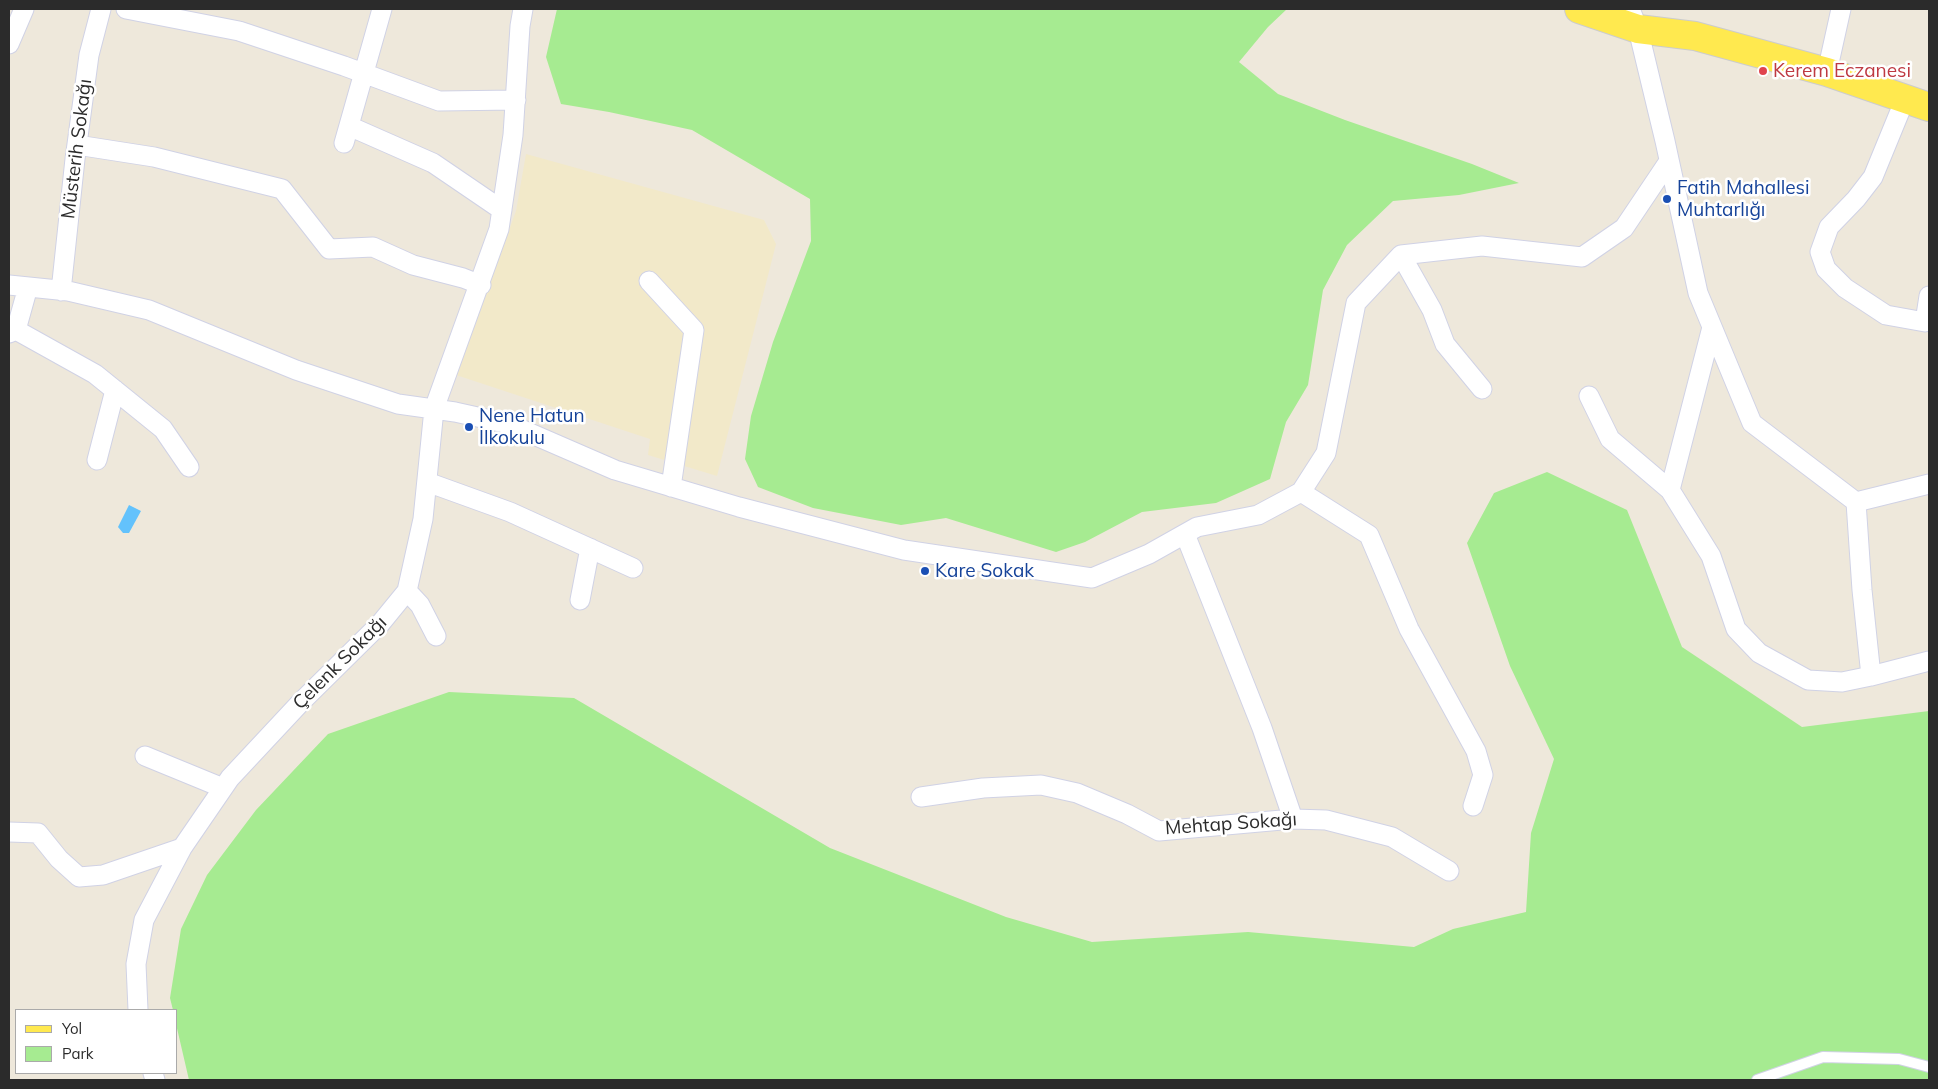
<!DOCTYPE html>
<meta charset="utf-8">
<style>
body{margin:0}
#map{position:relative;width:1938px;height:1089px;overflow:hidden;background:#eee8db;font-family:Mulish,sans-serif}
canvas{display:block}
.frame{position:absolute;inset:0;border:10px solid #2b2b2b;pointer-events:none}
.legend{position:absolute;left:15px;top:1009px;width:162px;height:65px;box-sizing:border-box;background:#fff;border:1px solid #aaa;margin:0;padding:6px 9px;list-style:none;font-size:15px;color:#2b2b2b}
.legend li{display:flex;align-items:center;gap:10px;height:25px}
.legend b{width:25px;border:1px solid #aaa}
</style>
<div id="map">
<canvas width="1938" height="1089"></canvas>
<div class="frame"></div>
<ul class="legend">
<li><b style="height:6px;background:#ffe94f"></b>Yol</li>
<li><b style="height:14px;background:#a6eb91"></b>Park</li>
</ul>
</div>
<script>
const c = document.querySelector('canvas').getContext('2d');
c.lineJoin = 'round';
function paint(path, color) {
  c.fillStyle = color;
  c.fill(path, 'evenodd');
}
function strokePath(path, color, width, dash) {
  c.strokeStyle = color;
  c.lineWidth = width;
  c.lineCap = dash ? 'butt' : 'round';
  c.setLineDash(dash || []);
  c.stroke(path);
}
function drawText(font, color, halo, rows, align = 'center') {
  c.font = font + ' Mulish,sans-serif';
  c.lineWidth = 5;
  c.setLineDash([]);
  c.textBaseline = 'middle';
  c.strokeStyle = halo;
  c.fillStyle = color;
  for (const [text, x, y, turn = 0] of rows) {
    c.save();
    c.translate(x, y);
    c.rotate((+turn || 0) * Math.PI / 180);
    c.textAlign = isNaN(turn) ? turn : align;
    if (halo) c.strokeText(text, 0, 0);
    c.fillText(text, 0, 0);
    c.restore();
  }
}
paint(new Path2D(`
 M526 154 764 220 776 244 717 476 648 455 650 439 456 375 516 211Z`), '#f2e9c9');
paint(new Path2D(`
 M557 9H1287L1268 27 1239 62 1278 94 1345 120 1472 164 1519 183 1459 195 1393 201 1347 245 1323 290 1308 385 1286 422 1270 479 1216 503 1142 512 1085 542 1056 552 946 518 901 525 813 508 758 487 745 459 751 416 773 342 811 241 810 199 692 130 609 112 561 104 546 57Z
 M1547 472 1627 510 1682 647 1802 727 1929 711V1080H189L176 1024V1010H173L170 998 181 929 207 875 256 810 328 734 449 692 574 698 830 848 1006 917 1092 942 1248 932 1414 947 1453 929 1526 912 1531 833 1554 759 1510 666 1467 543 1494 493Z`), '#a6eb91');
paint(new Path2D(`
 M129 505 141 511 129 533H123L118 527Z`), '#63c2fc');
const lane = new Path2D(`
 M1757 1080 1823 1057 1899 1059 1929 1067`);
const street = new Path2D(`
 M126 9 239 31 344 66 439 101 516 100
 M1630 9 1638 29 1665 141 1698 293 1752 423 1856 502 1862 590 1871 676 1929 661
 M9 44 24 9
 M1827 72 1841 9
 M1905 99 1873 177 1856 199 1829 227 1820 252 1826 269 1845 288 1886 315 1925 322 1929 296
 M349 126 433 163 502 210
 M344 143 382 9
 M77 145 154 157 282 189 329 249 373 247 413 265 463 278 481 285
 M1401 255 1432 310 1445 344 1482 389
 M649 281 694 330 671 487
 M9 285 68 291 149 310 296 370 398 404 455 412 509 424 615 470 739 507 904 550 1092 578 1149 554 1197 527 1258 515 1301 492 1326 453 1356 303 1401 255 1482 246 1582 257 1624 228 1669 161
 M61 291 75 159 89 55 101 9
 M16 330 95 374 163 429 189 467
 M9 333 16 330 28 287
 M1589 396 1610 439 1670 490 1711 556 1736 629 1759 653 1808 680 1842 682 1871 676
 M97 460 115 390
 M427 482 510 512 633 568
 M1670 490 1712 327
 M1301 492 1369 535 1409 629 1476 751 1483 775 1473 806
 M1856 502 1929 484
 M1185 534 1262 728 1293 819
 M407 591 420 605 436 636
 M580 600 590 548
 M145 756 223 788
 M921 797 983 788 1041 785 1077 793 1127 814 1159 831 1293 819 1326 820 1392 837 1449 871
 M9 832 38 833 59 859 79 877 103 875 182 848
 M138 1010 136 964 144 920 182 848 230 778 301 702 380 624 407 591 423 519 434 409 499 229 513 135 520 26 523 9
 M153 1073 155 1080`);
const primary = new Path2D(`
 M1579 9 1638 29 1695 36 1827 72 1929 107`);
strokePath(lane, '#d0d2e5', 12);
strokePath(street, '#d0d2e5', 21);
strokePath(primary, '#ccc', 30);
strokePath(lane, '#fff', 10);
strokePath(street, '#fff', 19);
strokePath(primary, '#ffe94f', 28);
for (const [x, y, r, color] of [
 [1763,71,5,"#e0444e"],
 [1667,199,5,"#1a4fb4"],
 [469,427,5,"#1a4fb4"],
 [925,571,5,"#1a4fb4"]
]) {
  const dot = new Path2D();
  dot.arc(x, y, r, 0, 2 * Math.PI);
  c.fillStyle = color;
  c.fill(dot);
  strokePath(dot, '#fff', 2);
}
drawText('19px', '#be3a42', '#fff', [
 ["Kerem Eczanesi",1773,71]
], 'left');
drawText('19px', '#2b2b2b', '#fff', [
 ["Müsterih Sokağı",77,149,-83],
 ["Çelenk Sokağı",340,663,-45],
 ["Mehtap Sokağı",1231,824,-4]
]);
drawText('19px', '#164399', '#fff', [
 ["Fatih Mahallesi",1677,188],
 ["Muhtarlığı",1677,210],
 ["Nene Hatun",479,416],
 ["İlkokulu",479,438],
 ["Kare Sokak",935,571]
], 'left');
</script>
